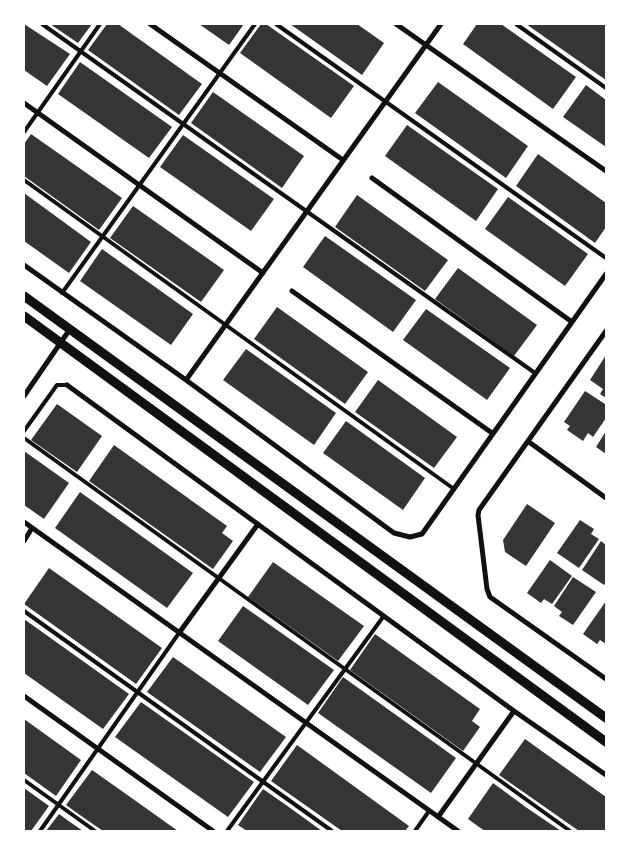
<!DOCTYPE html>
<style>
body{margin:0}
#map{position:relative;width:630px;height:855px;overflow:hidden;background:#fff;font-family:"PT Sans Narrow",sans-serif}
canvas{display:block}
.frame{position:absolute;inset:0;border:25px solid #fff;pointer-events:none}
</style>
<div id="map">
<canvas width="630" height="855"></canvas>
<div class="frame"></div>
</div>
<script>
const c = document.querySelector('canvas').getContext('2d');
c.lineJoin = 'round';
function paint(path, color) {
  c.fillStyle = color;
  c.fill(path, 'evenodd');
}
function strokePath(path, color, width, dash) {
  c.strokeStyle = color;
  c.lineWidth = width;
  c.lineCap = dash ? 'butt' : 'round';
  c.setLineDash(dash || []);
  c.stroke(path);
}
paint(new Path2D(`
 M24 24 70 54 47 86 24 70Z
 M50 24H92L78 43Z
 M107 24H118L202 84 179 115 88 50Z
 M199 24H244L229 45Z
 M261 24H266L354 86 331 118 240 53Z
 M290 24H357L384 43 362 75Z
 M477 24H501L576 77 553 109 463 44Z
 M526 24H606V80L590 69Z
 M80 62 172 127 149 158 58 94Z
 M438 82 528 146 506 178 415 113Z
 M586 85 606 100V147L563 117Z
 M213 92 304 156 282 188 191 123Z
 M407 125 498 189 476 221 385 156Z
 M31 134 122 198 99 230 24 176V144Z
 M183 135 274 199 251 231 160 167Z
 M538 154 606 203V227L595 243 516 186Z
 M24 193 91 242 69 273 24 241Z
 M357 195 448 260 425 291 335 227Z
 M508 197 588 254 565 286 485 229Z
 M133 206 224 270 201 302 110 238Z
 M325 236 416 300 393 332 303 267Z
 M102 249 193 314 171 345 80 281Z
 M458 268 537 325 514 356 435 299Z
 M277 307 368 372 345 404 254 339Z
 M426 309 510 368 487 400 403 340Z
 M246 349 336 413 314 445 223 380Z
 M606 355V398L600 394 603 389 590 380Z
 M378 380 457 437 434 468 355 412Z
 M585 391 605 404 606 403V418L593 437 588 433 583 441 567 430 570 426 564 422Z
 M57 404 102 436 77 472 31 440Z
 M346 421 425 478 403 510 323 453Z
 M606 431V454L596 447Z
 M114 445 227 526 222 533 233 541 213 569 89 481Z
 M24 451 69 483 44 519 24 505Z
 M80 492 193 573 167 608 55 528Z
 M527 504 555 523 526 566 505 552 503 540Z
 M580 520 594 529 591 534 599 539 579 568 557 553Z
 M601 541 606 545V582L604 585 582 570Z
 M550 560 572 576 552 604 544 599 541 603 527 593Z
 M273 562 364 626 338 661 248 597Z
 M49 568 162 648 136 684 24 604Z
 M573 577 596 592 573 625 559 616 562 612 554 606Z
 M606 601V644L600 640 597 644 583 634Z
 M243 606 334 670 308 705 218 641Z
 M24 619 129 694 103 729 24 673Z
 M375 634 480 709 472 721 480 727 463 751 350 670Z
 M173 657 286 737 260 772 147 692Z
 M343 677 456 758 431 793 318 713Z
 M141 702 254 782 228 817 115 737Z
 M24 719 81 760 56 796 24 773Z
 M525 739 606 797V831H579L499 775Z
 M297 745 409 826 405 831H342L271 781Z
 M92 770 126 794 178 831H103L77 813 66 805Z
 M493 783 527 808 561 831H485L479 827 468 819Z
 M24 788 49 806 31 831H24Z
 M263 789 286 805 322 831H247L238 825Z
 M59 814 70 822 83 831H46Z`), '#353535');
strokePath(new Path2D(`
 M42 24 535 373
 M276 24 606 258
 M516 24 606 88
 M24 132 100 24
 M24 180 454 489
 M62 293 255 24
 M24 431 57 385H67
 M24 438 570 831
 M24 611 332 831
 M24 780 95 831
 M40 831 179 633
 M227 831 383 617
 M415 831 429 811`), '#111', 4);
strokePath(new Path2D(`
 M150 24 343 160
 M396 24 606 171
 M24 103 263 273
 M372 178 572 322
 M24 265 186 380 394 533 410 537 422 534 606 274
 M292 291 492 433
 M606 331 479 510 478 515 487 589 490 597 606 679
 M186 380 441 24
 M67 385 514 711 606 775
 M24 396 70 329
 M529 442 606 498
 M24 522 458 831
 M24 541 32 528
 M179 633 258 524
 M24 696 213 831
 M438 817 514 711`), '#111', 5);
strokePath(new Path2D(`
 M24 296 606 718
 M24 316 606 742`), '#111', 9);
</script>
